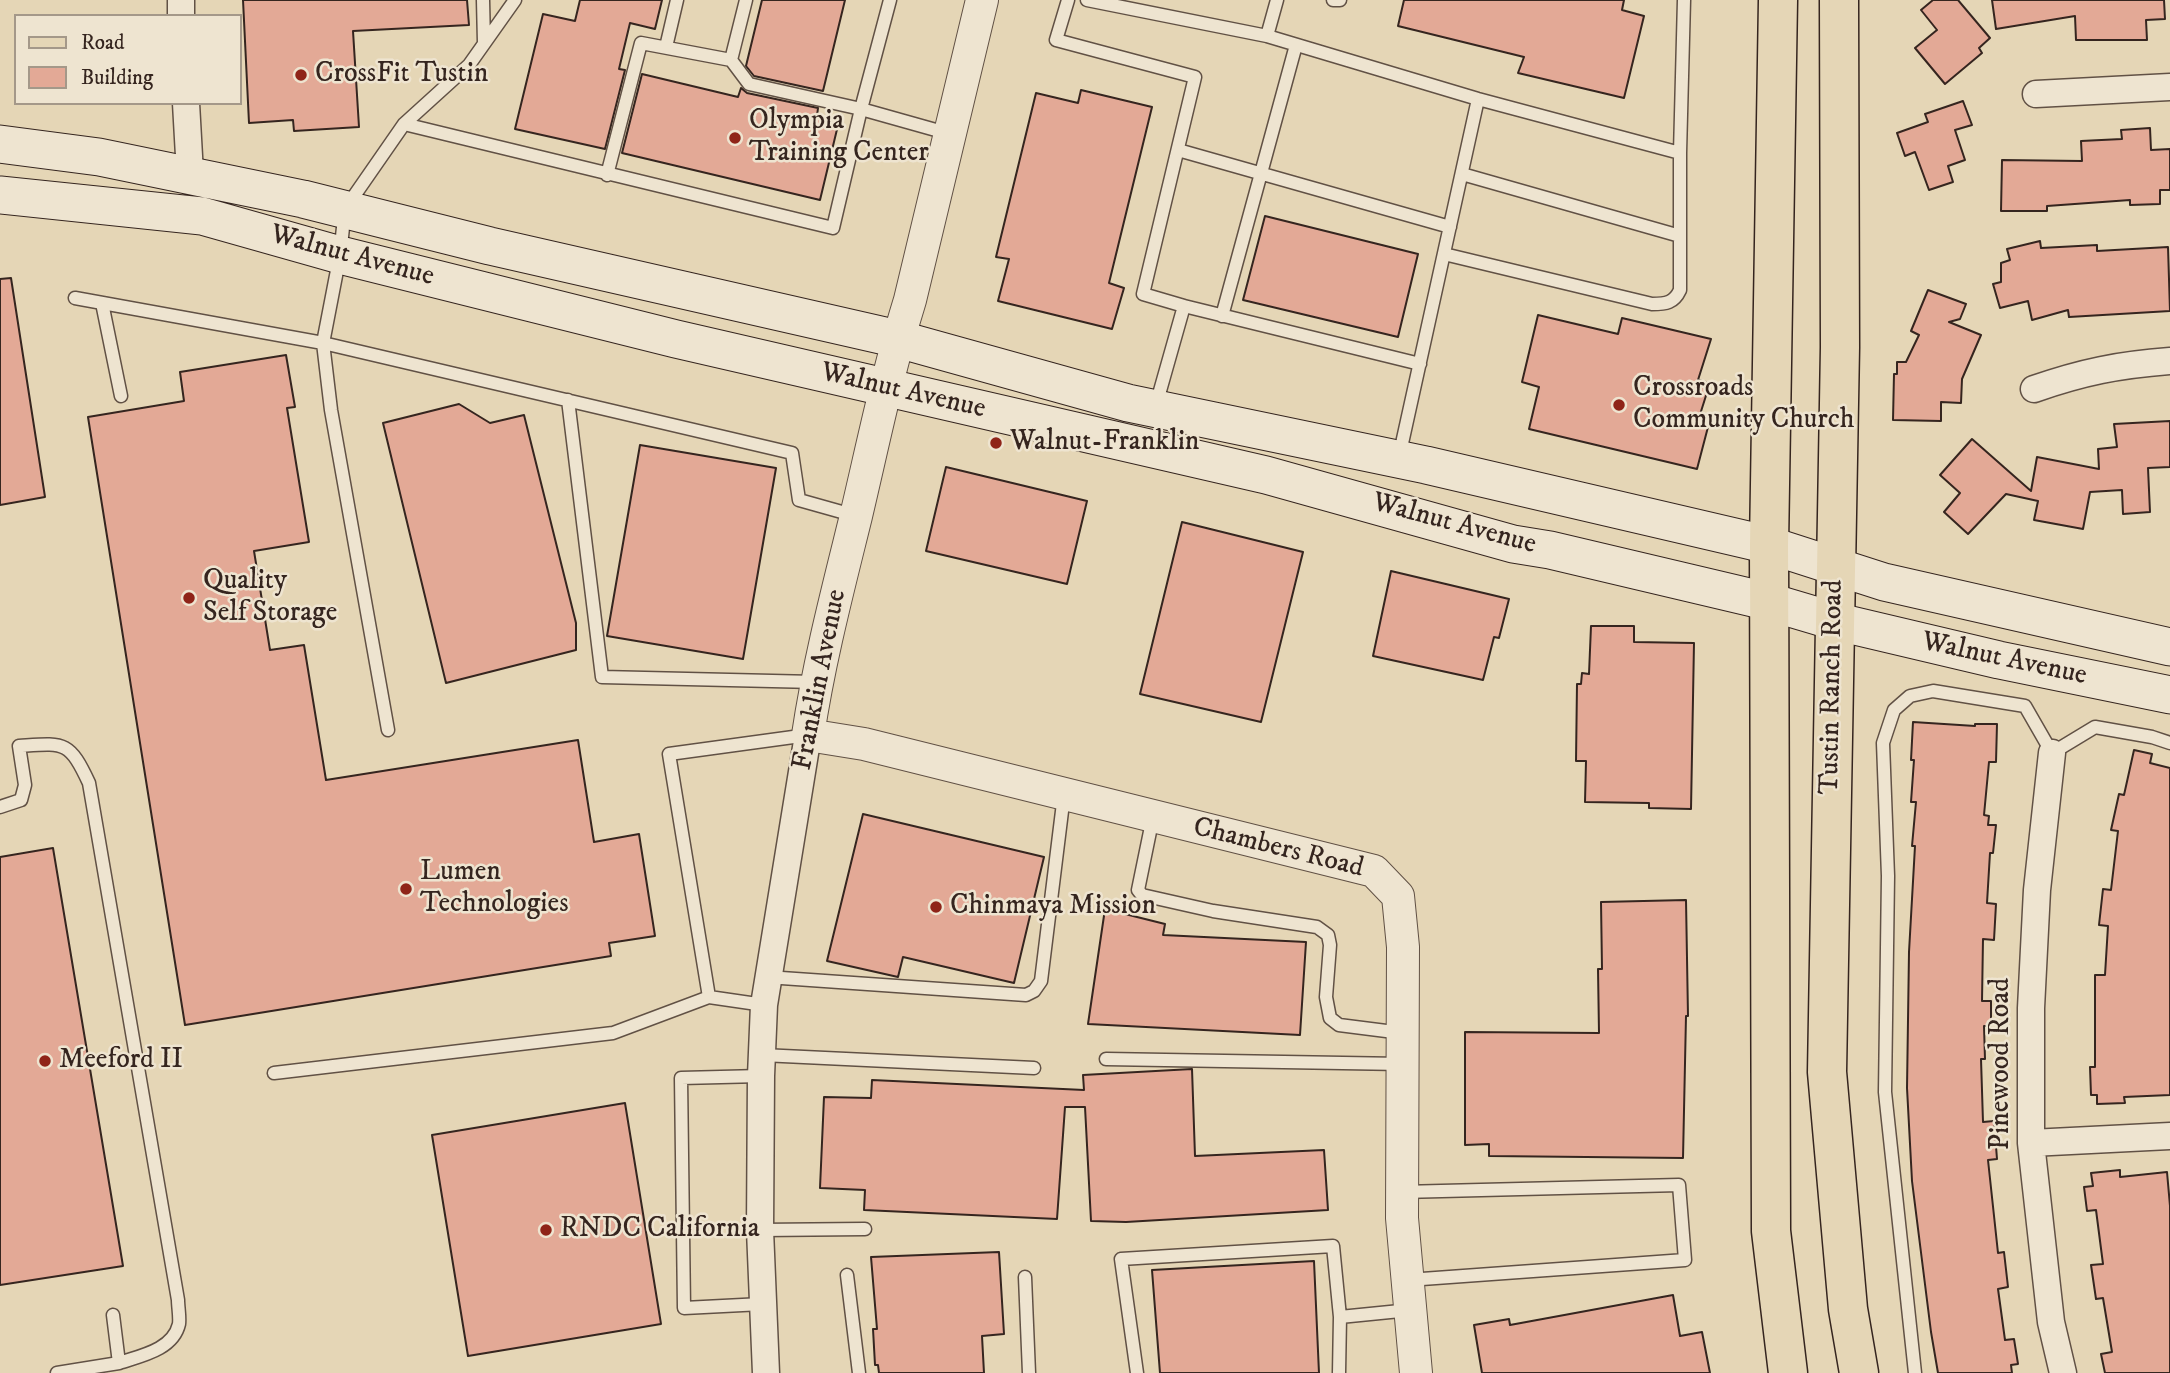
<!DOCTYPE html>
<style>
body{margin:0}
#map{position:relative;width:2170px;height:1373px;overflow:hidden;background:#e5d6b6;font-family:"IM FELL DW Pica",serif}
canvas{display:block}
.legend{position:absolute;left:14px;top:14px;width:228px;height:91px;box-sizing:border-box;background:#eee4d0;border:2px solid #a49889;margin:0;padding:9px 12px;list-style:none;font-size:21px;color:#35251f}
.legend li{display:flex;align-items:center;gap:14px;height:35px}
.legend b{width:35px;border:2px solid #a49889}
</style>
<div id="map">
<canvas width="2170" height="1373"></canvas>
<ul class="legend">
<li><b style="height:9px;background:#e5d6b6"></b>Road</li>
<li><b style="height:19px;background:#e3a996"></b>Building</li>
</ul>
</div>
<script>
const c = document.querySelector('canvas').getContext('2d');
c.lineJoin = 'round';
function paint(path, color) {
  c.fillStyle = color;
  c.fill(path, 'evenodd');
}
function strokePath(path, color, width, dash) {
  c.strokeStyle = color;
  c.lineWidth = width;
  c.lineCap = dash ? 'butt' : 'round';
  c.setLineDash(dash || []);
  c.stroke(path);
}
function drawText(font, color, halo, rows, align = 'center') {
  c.font = font + ' "IM FELL DW Pica",serif';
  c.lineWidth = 5;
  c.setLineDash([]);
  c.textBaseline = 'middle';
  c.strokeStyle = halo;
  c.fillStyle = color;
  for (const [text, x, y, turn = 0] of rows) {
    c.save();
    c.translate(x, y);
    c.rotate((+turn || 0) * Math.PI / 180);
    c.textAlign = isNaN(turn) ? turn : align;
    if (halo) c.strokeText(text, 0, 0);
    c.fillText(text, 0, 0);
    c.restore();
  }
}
const building = new Path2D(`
 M243 0H467L469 25 353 31 359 127 294 131 293 120 249 123Z
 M580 0H662L655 29 630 23 619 69 625 70 605 149 515 129 543 14 575 21Z
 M762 0H845L823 91 754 76 746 66Z
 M1404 0H1624L1622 10 1644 16 1624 98 1518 73 1524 57 1398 26Z
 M1933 0H1958L1990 38 1979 48 1982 53 1945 84 1915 48 1937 30 1921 10Z
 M1992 0H2164L2165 19 2146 20 2147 40H2076L2075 16 1996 29Z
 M642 74 738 97 741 88 747 93 818 108 817 116 839 121 820 200 622 153Z
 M1081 90 1152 107 1109 283 1124 288 1112 329 998 301 1009 259 996 257 1036 93 1078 103Z
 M1963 101 1972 125 1955 130 1965 160 1948 166 1953 182 1929 190 1915 152 1905 156 1897 133 1928 122 1925 114Z
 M2150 128 2151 150 2170 149V190H2160V204L2130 205V200L2047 206V211H2001L2002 160 2082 161 2081 141 2122 139 2121 130Z
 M1265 216 1418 254 1398 337 1243 300Z
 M2040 241 2041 248 2097 245V251L2168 247 2170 311 2069 317 2068 310 2032 320 2028 301 2000 308 1993 284 2001 282V263L2010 260 2007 249Z
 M11 278 45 497 0 505V279Z
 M1928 290 1966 304 1960 319 1949 322 1981 335 1962 379 1961 403 1941 402V421L1893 420 1894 374H1897V362H1906L1919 335 1911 331Z
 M1538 315 1618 334 1622 318 1711 339 1698 380 1710 383 1697 424 1708 427 1697 469 1529 429 1539 387 1522 382Z
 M286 355 295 407 287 408 309 542 254 551 270 650 304 645 326 780 578 740 594 842 639 834 655 936 609 943 611 956 185 1025 88 417 184 401 180 372Z
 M459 404 490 423 524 415 576 623V650L446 683 383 423Z
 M2170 421V467L2148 468 2150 512 2123 514 2122 490 2090 492 2083 529 2034 520 2038 501 2006 494 1968 534 1944 512 1960 493 1940 475 1972 439 2031 491 2037 457 2099 469 2098 449 2117 447 2114 424Z
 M640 445 776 468 743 659 607 636Z
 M946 467 1087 501 1067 584 926 551Z
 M1182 522 1303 552 1261 722 1140 694Z
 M1391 571 1509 599 1499 638 1494 637 1483 680 1373 656Z
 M1591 626H1634V642L1694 643 1691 809 1649 808V803L1585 802 1586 761H1576L1577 684H1581L1582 673 1589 674Z
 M1913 722 1975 726V724H1997L1996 762H1989L1984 815 1989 816 1988 825H1996L1993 853H1990L1987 903 1996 904 1994 940 1983 939 1982 1001H1991V1026H1984L1985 1059H1981L1983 1122 1994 1121 1997 1159 1988 1160 1998 1253 2004 1252 2008 1287 1998 1289 2005 1340 2014 1339 2018 1364 2011 1365 2012 1373H1938L1931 1332 1912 1181 1907 1088 1909 952 1915 846H1912L1916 802H1911L1914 760H1911Z
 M2134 750 2152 754 2150 763 2170 768V1095L2124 1097 2125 1103 2097 1104V1095H2091L2090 1067H2095V975H2105L2108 926 2099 925 2103 889 2111 890 2118 831 2111 830 2119 794 2124 795Z
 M863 814 1044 857 1014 983 903 957 898 977 827 961Z
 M53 848 123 1266 0 1285V857Z
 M1686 900 1688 1016H1686L1683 1158 1489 1156V1144L1465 1145V1032L1599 1033 1598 969H1602L1601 902Z
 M1105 909 1165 924 1163 935 1306 942 1300 1035 1088 1024Z
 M1192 1069 1195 1156 1324 1150 1328 1210 1126 1222 1091 1221 1085 1107H1065L1057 1219 864 1210 865 1190 820 1188 824 1097 871 1098 872 1080 1084 1090 1083 1075Z
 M625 1103 661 1324 468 1356 432 1135Z
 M2120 1170V1177L2167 1172 2170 1206V1373H2105L2101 1354 2112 1352 2103 1298 2096 1299 2091 1265 2103 1264 2096 1210 2087 1211 2084 1187 2093 1186 2091 1173Z
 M999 1252 1004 1334 982 1336 984 1373H879L878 1365H875L873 1329H877L871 1257Z
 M1314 1261 1319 1373H1160L1152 1270Z
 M1673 1295 1680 1336 1702 1332 1710 1373H1482L1474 1325 1509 1319 1510 1325Z`);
paint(building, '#e3a996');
strokePath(building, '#35251f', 2);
const service = new Path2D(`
 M483 0 484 43
 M515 0 469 65 404 124 345 209 340 255 323 343 792 453 799 500 856 516
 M1068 0 1056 40 1195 77 1143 294 1184 306 1156 405
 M1087 0 1267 36 1277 0
 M1333 0H1340
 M1267 36 1478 99 1680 153 1684 0
 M666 47 677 0
 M731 60 749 84 861 109 950 134
 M404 124 833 228 861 109 890 0
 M1178 150 1450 227
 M1462 174 1680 236
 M607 175 641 43 731 60 746 0
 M1444 254 1652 304C1666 304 1674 303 1680 290V153
 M75 298 323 343 331 410 388 730
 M102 303 121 396
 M1184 306 1420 364
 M1222 316 1296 45
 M568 400 602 677 815 682
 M1399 457 1478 99
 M0 807 21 800 25 785 19 746C64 743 69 740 89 783L178 1300C178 1307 180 1317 179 1324 173 1350 140 1356 119 1363L113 1315
 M1153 817 1138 890 1142 895 1213 911 1317 927 1328 935 1330 945 1326 997 1330 1018 1339 1025 1402 1033
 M767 977 1026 995 1034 991 1041 981 1064 795
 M709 997 669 754 808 735
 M762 1055 1034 1068
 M1106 1059 1402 1064
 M274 1073 613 1033 709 997 764 1005
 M761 1076 681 1078 684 1308 762 1304
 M1402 1192 1679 1185 1685 1260 1408 1280
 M760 1230 865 1229
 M847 1275 859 1373
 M1025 1277 1029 1373
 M57 1373 119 1363
 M1137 1373 1121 1259 1333 1246 1340 1317 1410 1310
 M1339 1373 1340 1317
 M1915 1373 1885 1092 1888 876 1883 743 1894 710 1910 696 1933 691 2025 706 2052 753 2095 727 2152 737 2170 743`);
const minor = new Path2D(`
 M181 0V16
 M2036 94 2170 87
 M186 103 190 174
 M2034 389C2083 372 2118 365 2170 361
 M2052 753 2037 890 2031 1008V1143L2051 1322 2063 1373
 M2031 1143 2170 1136
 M766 1373 760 1230 761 1076 764 1005 808 735`);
const tertiary = new Path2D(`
 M982 0 910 300C888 371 873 444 856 516 838 589 819 661 808 735L864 744 1374 871 1398 896 1403 947 1402 1218 1416 1373`);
const secondary = new Path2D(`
 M0 144 99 157 303 199 490 246 898 339 1128 403 1426 465 1769 545 1884 582 2170 647
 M0 195 202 216 340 255 676 339 1266 475 1513 544 1550 550 1770 602 1834 621 1999 660 2170 695`);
const primary = new Path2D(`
 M1778 0 1769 545 1771 1231 1788 1373
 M1839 0 1840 347 1827 1072 1848 1309 1859 1373`);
strokePath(service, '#615145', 15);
strokePath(minor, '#615145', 29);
strokePath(tertiary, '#615145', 34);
strokePath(secondary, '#35251f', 39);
strokePath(primary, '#35251f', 41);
strokePath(service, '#eee4d0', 12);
strokePath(minor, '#eee4d0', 26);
strokePath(tertiary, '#eee4d0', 32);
strokePath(secondary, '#eee4d0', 37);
strokePath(primary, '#e5d6b6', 38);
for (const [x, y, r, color] of [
 [301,75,7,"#8f2418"],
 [735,138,7,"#8f2418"],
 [1619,405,7,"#8f2418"],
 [996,443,7,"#8f2418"],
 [189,598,7,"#8f2418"],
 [406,889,7,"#8f2418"],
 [936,907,7,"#8f2418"],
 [45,1061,7,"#8f2418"],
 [546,1230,7,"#8f2418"]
]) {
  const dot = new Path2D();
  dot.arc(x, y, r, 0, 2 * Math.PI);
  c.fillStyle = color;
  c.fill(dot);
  strokePath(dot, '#eee4d0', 2.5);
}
drawText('28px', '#35251f', '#eee4d0', [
 ["CrossFit Tustin",315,75],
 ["Olympia",749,122],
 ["Training Center",749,154],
 ["Crossroads",1633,389],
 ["Community Church",1633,421],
 ["Walnut-Franklin",1010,443],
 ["Quality",203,582],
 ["Self Storage",203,614],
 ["Lumen",420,873],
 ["Technologies",420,905],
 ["Chinmaya Mission",950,907],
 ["Meeford II",59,1061],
 ["RNDC California",560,1230]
], 'left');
drawText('28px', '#35251f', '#eee4d0', [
 ["Walnut Avenue",352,257,15],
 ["Walnut Avenue",903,392,13],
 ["Walnut Avenue",1454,525,15],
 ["Walnut Avenue",2004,660,12],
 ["Franklin Avenue",821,680,-79],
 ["Tustin Ranch Road",1833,687,-89],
 ["Chambers Road",1278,849,14],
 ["Pinewood Road",2002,1064,-90]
]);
</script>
